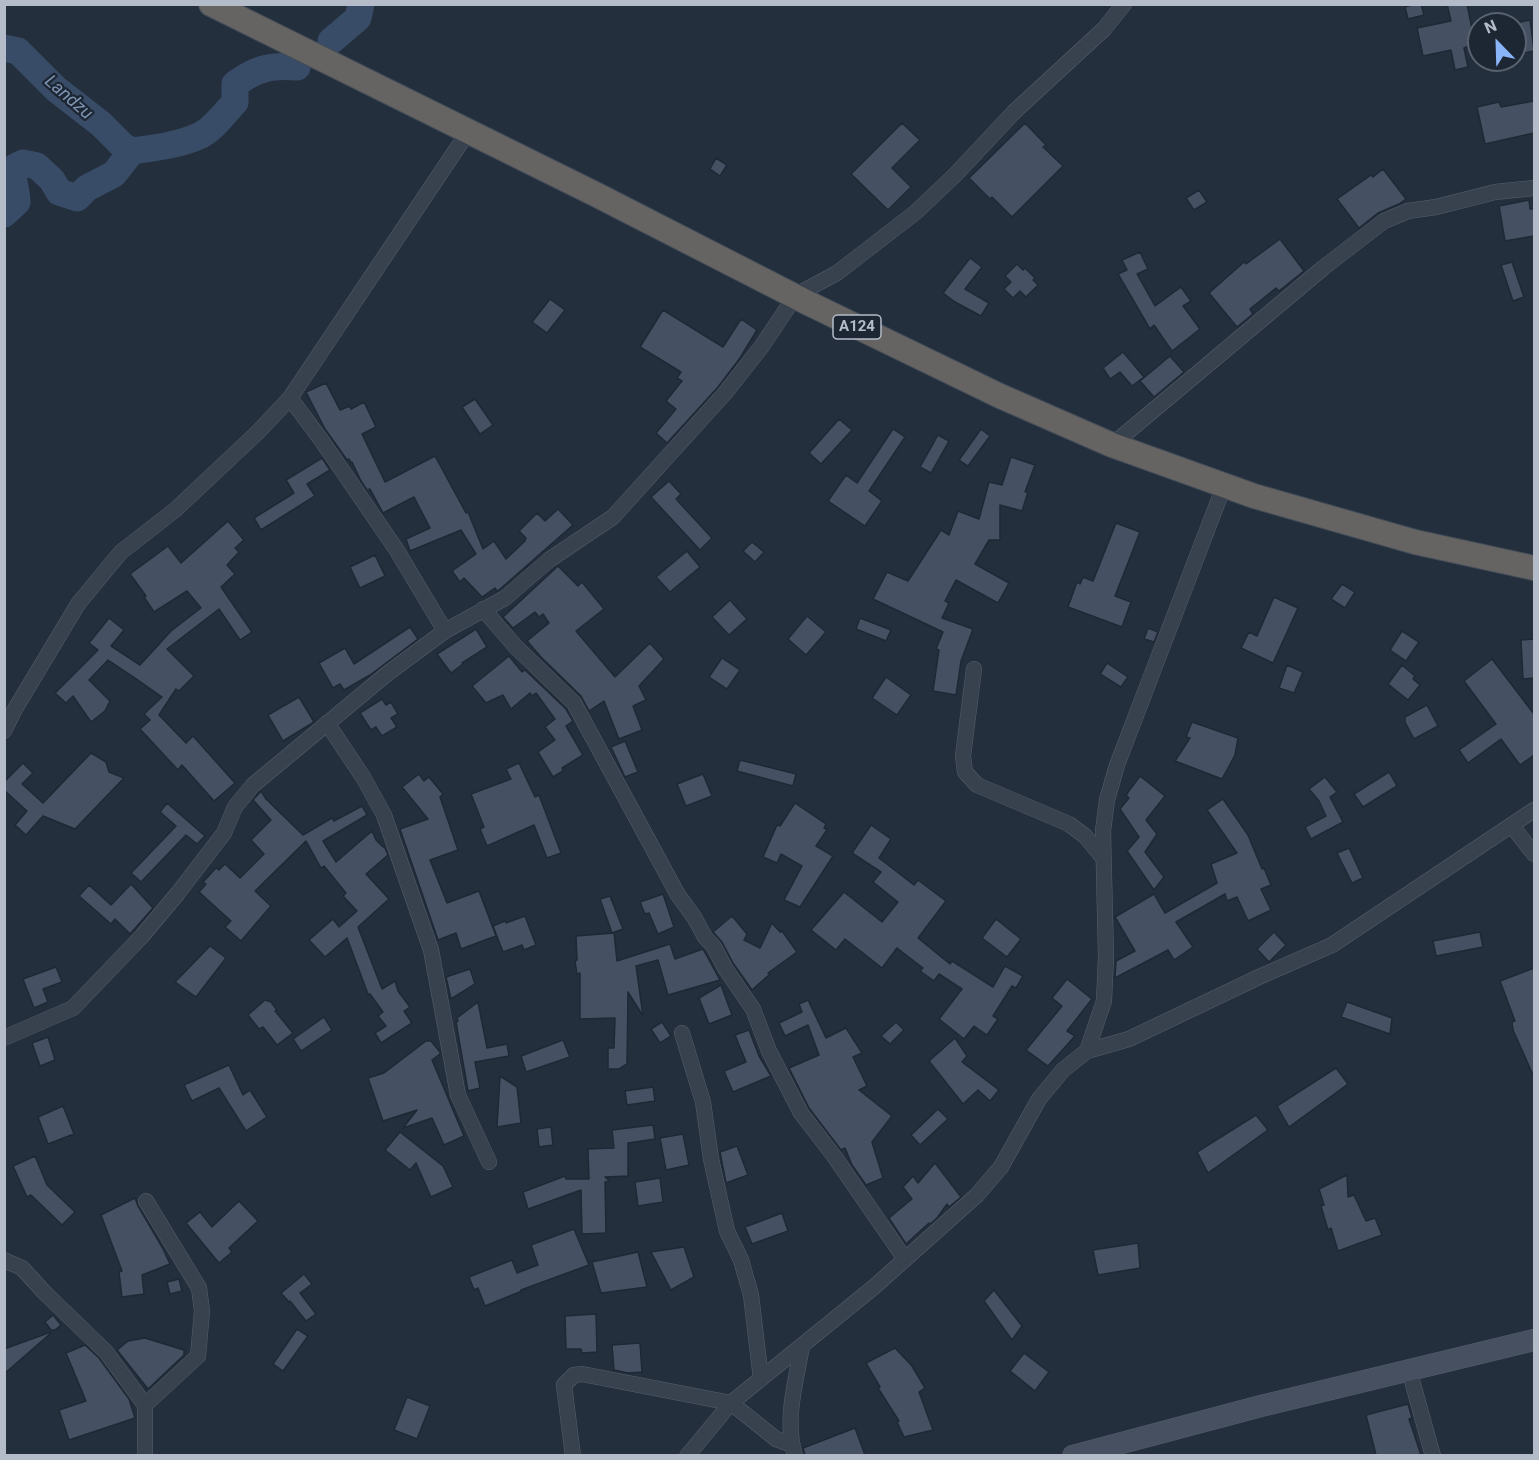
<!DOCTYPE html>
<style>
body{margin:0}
#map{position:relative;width:1539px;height:1460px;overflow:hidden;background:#242f3e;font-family:Roboto,sans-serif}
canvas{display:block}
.frame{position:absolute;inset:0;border:6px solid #b4bcc9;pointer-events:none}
.north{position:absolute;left:1467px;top:12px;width:60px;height:60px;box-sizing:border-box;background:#1d2633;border:2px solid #59626f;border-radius:50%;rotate:337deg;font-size:16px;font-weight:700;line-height:24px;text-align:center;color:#b4bcc9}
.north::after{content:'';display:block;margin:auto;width:21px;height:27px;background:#8ab4f8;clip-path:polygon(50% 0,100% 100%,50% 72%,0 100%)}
</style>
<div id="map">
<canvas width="1539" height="1460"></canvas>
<div class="frame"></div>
<div class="north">N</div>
</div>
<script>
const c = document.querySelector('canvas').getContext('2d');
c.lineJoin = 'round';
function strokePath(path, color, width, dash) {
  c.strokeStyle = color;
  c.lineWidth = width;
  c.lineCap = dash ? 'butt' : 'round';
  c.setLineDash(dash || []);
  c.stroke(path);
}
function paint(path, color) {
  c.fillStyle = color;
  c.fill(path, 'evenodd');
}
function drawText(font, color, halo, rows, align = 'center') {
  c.font = font + ' Roboto,sans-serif';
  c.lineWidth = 4.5;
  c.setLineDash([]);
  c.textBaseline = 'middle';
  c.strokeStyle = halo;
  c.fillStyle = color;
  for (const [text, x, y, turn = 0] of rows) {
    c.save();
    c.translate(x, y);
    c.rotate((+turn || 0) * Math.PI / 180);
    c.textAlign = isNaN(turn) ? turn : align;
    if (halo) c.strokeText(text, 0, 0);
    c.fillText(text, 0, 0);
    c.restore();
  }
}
strokePath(new Path2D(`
 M331 41 358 18 361 4
 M4 48 18 51 56 89 101 124 123 146 132 151
 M4 214 17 202C17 190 12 180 13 168L23 163 37 166 52 180 59 192 77 198 87 188 114 174 132 151C154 148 180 145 201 135 214 128 225 113 235 102V84C256 69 269 65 297 67`), '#394c67', 27);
const building = new Path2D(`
 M1415 4H1421L1424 15 1408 19 1405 7Z
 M1447 4H1467L1472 29 1479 27V42L1464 48 1468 67 1455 70 1451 50 1423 56 1417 28 1451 21Z
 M1530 20 1534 51 1515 55V23Z
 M1534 101V133L1485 144 1477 107 1499 102 1501 107Z
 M902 123 920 140 892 168 911 187 888 210 851 174Z
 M1025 123 1046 145 1043 147 1063 166 1012 217 992 197 990 199 969 178Z
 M716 158 727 165 720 176 710 169Z
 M1383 169 1406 199 1399 204 1378 213 1359 228 1337 199 1371 175 1373 177Z
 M1199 190 1207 202 1194 210 1186 198Z
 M1529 200 1530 209H1534V236L1505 241 1499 206Z
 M1280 239 1304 271 1279 291 1276 288 1250 309 1253 314 1237 327 1209 293 1244 262 1246 264Z
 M1140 252 1148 269 1137 274 1155 306 1181 287 1191 301 1183 306 1200 329 1172 351 1154 325 1150 329 1118 274 1127 270 1122 260Z
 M970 258 982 267 965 289 989 303 981 316 955 302 943 293Z
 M1512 262 1524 297 1513 301 1501 265Z
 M1017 264 1023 270 1025 268 1035 278 1033 280 1038 285 1026 297 1020 291 1013 298 1004 289 1011 282 1005 276Z
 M550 299 565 310 547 333 532 322Z
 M663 310 723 347 741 319 757 330 740 358 718 387 667 443 656 433 676 409 666 401 682 381 677 378 681 372 640 347Z
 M1123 352 1144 377 1132 386 1120 372 1110 379 1103 368Z
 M1170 356 1184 372 1154 397 1140 381Z
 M326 383 340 410 350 406 351 409 364 402 376 427 362 434 385 482 435 456 466 513 468 512 483 549 494 541 506 559 525 541 526 538 519 531 537 513 545 521 558 509 573 525 499 590 497 591 495 588 482 597 464 578 460 582 452 571 476 554 461 530 410 551 406 539 430 528 414 497 383 513 370 489 367 490 361 481 352 462 351 463 349 459 347 460 325 429 306 392Z
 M475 399 493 425 480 434 462 407Z
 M839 419 852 430 821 464 809 453Z
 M893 429 905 437 869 491 882 501 865 526 828 501 846 475 857 483Z
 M981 429 990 436 968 466 959 460Z
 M938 435 949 441 931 473 920 467Z
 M1011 457 1035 465 1025 492H1028L1022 511 1000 505V540H989L975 564 1009 583 998 603 956 580 945 601 949 603 942 618 973 629 961 661 956 695 933 691 939 650 936 649 943 632 873 599 887 572 908 581 941 530 949 535 958 511 979 519 989 482 1002 485Z
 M322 458 330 470 307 484 315 496 261 530 254 518 294 493 286 480Z
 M669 481 681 494 676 499 712 538 700 550 651 497Z
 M228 521 244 540 235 548 239 552 227 565 235 574 221 587 252 632 240 640 219 609 167 649 194 676 179 691 176 689 159 715 186 743 193 736 235 783 214 801 182 765 178 770 140 729 150 720 144 714 162 697 135 678 108 660 89 680 110 701 105 711 91 722 73 696 66 703 55 693 98 650 89 643 109 618 124 630 111 646 140 665 171 631 201 608 187 591 154 612 144 597 146 596 130 574 168 546 181 563Z
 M1116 523 1140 532 1115 596 1131 602 1122 627 1068 607 1077 582 1080 584 1083 577 1093 581Z
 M752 542 764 552 755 562 743 551Z
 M687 551 700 567 670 592 656 577Z
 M375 555 385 576 360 588 350 567Z
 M558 566 578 586 582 582 604 609 576 631 615 677 650 643 664 659 639 686 646 700 633 706 642 730 619 739 604 701 589 711 581 696 541 657 527 641 549 623 543 614 539 617 535 612 513 628 503 617Z
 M1342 584 1355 592 1345 608 1331 599Z
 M1274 597 1298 608 1273 663 1241 648 1249 632 1257 636Z
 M730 600 747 619 729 635 712 617Z
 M807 616 826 632 806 655 788 639Z
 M860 618 891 630 886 641 856 629Z
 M410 627 418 639 370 675 344 690 340 684 333 688 319 663 345 648 354 664Z
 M1148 628 1158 632 1154 642 1144 639Z
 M476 629 487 647 462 663 463 664 451 673 437 654Z
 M1402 631 1419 642 1406 661 1390 650Z
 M1534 639V678L1523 679 1521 640Z
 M509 656 522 672 525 670 566 709 573 721 566 726 583 755 562 768 563 771 553 777 538 752 555 740 545 727 555 719 536 693 532 696 530 693 511 709 503 695 486 703 472 686Z
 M722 658 740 670 727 689 709 677Z
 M1492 659 1534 714V755L1520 765 1501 739 1468 763 1459 750 1496 724 1464 681Z
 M1107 663 1128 677 1121 687 1100 674Z
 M1287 665 1303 672 1294 693 1279 688Z
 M1402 665 1415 676 1413 679 1420 685 1408 700 1388 684Z
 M886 677 911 695 897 715 872 698Z
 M299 697 314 722 283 741 268 715Z
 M382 699 386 705 391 702 398 714 391 718 397 727 382 736 376 727 371 730 360 713Z
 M1427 705 1438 726 1414 739 1405 722V717Z
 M1192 722 1238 738 1235 755 1222 779 1175 761 1190 738 1186 737Z
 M625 741 638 772 625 777 611 747Z
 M91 753 106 762 109 772 124 778 75 829 43 816 26 835 15 825 27 811 4 790V782L23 763 33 773 22 784 43 803Z
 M740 760 796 774 793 786 737 771Z
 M519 763 535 797 539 795 561 853 547 858 534 825 487 846 480 829 484 827 471 794 511 779 506 769Z
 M1389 772 1397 786 1363 807 1354 794Z
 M419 774 424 781 429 777 443 794 440 797 458 850 430 860 447 903 479 891 496 936 461 949 456 933 438 940 400 829 428 819 402 787Z
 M703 774 712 796 686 806 677 784Z
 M1140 776 1165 796 1146 820 1157 834 1145 852 1164 877 1154 890 1127 851 1139 837 1120 809 1129 798 1126 795Z
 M1325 777 1337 792 1330 797 1343 822 1311 839 1305 827 1326 816 1319 801 1309 789Z
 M261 791 266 799 303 835 332 818 334 821 362 806 367 815 323 841 336 862 372 831 376 840 383 847 384 846 388 855 366 874 389 899 358 927 382 989 395 981 398 991 410 1007 404 1011 412 1023 381 1043 375 1033 386 1026 378 1016 383 1012 370 994H368L347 938 325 957 309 940 333 919 339 927 357 911 343 896 346 893 324 866 321 868 306 841 255 891 271 906 241 941 225 927 231 921 199 892 206 884 203 882 216 868 219 870 225 864 240 878 264 854 251 840 271 820 253 800Z
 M1223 799 1248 835 1262 869 1264 868 1271 885 1261 889 1271 910 1248 921 1237 897 1227 901 1225 894 1176 922 1193 947 1174 960 1168 950 1115 978 1116 961 1135 951 1115 917 1154 894 1165 913 1217 883 1211 864 1237 853 1207 810Z
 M167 803 205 836 197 844 186 835 141 882 131 873 176 826 160 812Z
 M795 803 826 824 824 828 827 830 816 846 833 856 800 907 784 900 802 866 781 854 777 863 763 857 777 825 780 826Z
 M871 825 891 839 879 858 914 885 918 880 946 901 918 938 950 964 952 961 993 987 1005 966 1023 976 1016 988 1012 986 993 1016 998 1019 987 1035 974 1026 964 1039 939 1019 962 989 939 974 934 981 920 971 923 968 897 948 882 968 845 939 836 950 811 930 844 892 882 922 898 902 873 882 881 872 852 853Z
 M1349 848 1363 878 1352 883 1337 853Z
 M131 884 153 908 130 934 115 919 111 924 79 896 89 885 111 905Z
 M663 894 674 927 658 934 649 913 645 914 640 902Z
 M610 896 623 929 612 933 600 899Z
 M525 916 536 945 524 950 522 945 503 952 493 926 505 921 506 923Z
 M732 916 747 934 744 940 760 948 772 923 780 932 782 931 797 952 768 973 770 974 752 990 733 963 722 942 713 932Z
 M996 919 1021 939 1007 957 982 938Z
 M1274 932 1286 945 1269 962 1257 949Z
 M1480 932 1483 947 1436 956 1433 941Z
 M614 933 617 961 670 944 675 959 703 949 720 980 668 995 658 960 636 966 643 1016 628 992 627 1064 619 1069H608V1048H614L615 1018 580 1019V973L577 974 575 961 577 960 576 936Z
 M210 946 226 958 196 997 175 982Z
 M56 967 62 982 43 989 48 1002 34 1008 23 979Z
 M1534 968V1077L1513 1030 1512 1022 1515 1021 1500 981Z
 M470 969 475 984 451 999 446 977Z
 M1067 979 1092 999 1067 1031 1075 1036 1048 1066 1026 1050 1062 1006 1052 998Z
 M721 985 732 1015 709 1024 699 998Z
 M265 1000 271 1002 277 1010 275 1011 293 1033 277 1045 263 1027 259 1029 248 1015Z
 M808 1000 826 1038 846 1028 862 1053 853 1057 867 1086 859 1090 892 1116 872 1142 883 1178 866 1185 852 1165 845 1148 841 1150 809 1108 789 1068 819 1055 808 1025 785 1036 779 1023 802 1012 799 1004Z
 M478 1002 487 1048 507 1044 509 1056 475 1062 480 1088 468 1091 456 1022 458 1021 457 1018Z
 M1347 1002 1392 1018 1390 1034 1341 1017Z
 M324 1017 332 1030 301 1051 293 1039Z
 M662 1022 671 1036 660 1043 651 1029Z
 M896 1022 904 1030 890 1044 881 1036Z
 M749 1030 759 1056 771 1076 733 1092 724 1071 746 1062 735 1035Z
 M48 1037 55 1060 40 1066 32 1043Z
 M955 1038 967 1056 962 1062 999 1090 990 1101 978 1090 963 1104 929 1061Z
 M563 1040 570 1057 526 1072 521 1056Z
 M426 1041H431L440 1052V1054L432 1060 464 1136 444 1145 432 1118 403 1128 417 1110 383 1121 368 1078 384 1073Z
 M229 1065 243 1095 250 1090 267 1117 246 1131 219 1088 192 1101 184 1085Z
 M1336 1068 1348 1084 1289 1127 1277 1106Z
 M500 1076 517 1087 521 1123 497 1127Z
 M653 1087 655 1101 627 1105 625 1091Z
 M63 1106 74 1134 48 1144 38 1117Z
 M938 1109 948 1119 920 1145 911 1135Z
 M1256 1115 1268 1130 1208 1173 1197 1152Z
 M653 1125 655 1139 628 1143V1176L605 1177 609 1181 605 1182 606 1233 582 1234 581 1190 528 1209 523 1192 565 1176 566 1179H589L588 1149 614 1148 612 1130Z
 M551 1127 553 1145 539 1147 537 1129Z
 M400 1132 443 1166 453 1187 431 1197 416 1163 410 1170 385 1150Z
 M683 1134 689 1165 666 1170 660 1138Z
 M737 1146 748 1175 726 1183 720 1152Z
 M35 1156 47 1185 75 1212 62 1225 31 1195 27 1197 13 1166Z
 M935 1163 961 1197 949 1207 947 1204 937 1218 930 1224 929 1223 906 1244 889 1218 912 1199 903 1187 913 1176 918 1183Z
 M1347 1175 1348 1197 1354 1195 1366 1221 1375 1218 1382 1235 1338 1251 1331 1228 1328 1230 1321 1206 1324 1205 1319 1189Z
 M660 1178 663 1202 638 1206 635 1182Z
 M135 1198 138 1206 162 1247 170 1264 142 1275 144 1294 122 1297 119 1272 122 1271 101 1215Z
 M239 1201 258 1221 229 1248 232 1252 219 1263 186 1223 200 1212 212 1227Z
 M782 1213 788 1231 752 1244 745 1227Z
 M574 1229 589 1265 521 1290 522 1291 485 1306 478 1288 474 1290 469 1277 512 1260 517 1273 538 1265 531 1245Z
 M1138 1243 1140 1268 1098 1275 1093 1250Z
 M684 1247 694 1277 671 1290 651 1252Z
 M638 1252 647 1287 601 1293 592 1262Z
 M304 1274 312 1284 300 1293 316 1314 306 1321 290 1301 289 1302 281 1293Z
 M179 1279 182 1291 170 1294 167 1282Z
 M994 1290 1022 1326 1012 1340 984 1301Z
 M596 1314 597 1352 582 1353 581 1349H566L565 1316Z
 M53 1315 61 1325 55 1330H51L45 1322Z
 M297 1329 308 1336 283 1371 273 1364Z
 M51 1332V1333L4 1374V1349Z
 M145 1338 184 1350V1355L148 1389 117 1350 128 1341Z
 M640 1343 642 1372 628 1373 614 1370 612 1345Z
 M85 1345 99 1358 129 1399 135 1418 69 1440 59 1410 86 1401 66 1353Z
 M895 1348 912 1366 925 1388 919 1392 933 1430 904 1437 897 1422 899 1421 878 1388 880 1387 866 1363Z
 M1024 1353 1049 1372 1035 1391 1010 1371Z
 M407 1397 430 1406 417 1439 394 1430Z
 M1408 1404 1412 1418 1409 1419 1421 1455H1376L1366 1415Z
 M855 1428 865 1455H805L803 1448Z`);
paint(building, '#455162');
strokePath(building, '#1f2835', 1.5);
const minor = new Path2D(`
 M290 398 322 441 396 549 445 631
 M1112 445 1323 268 1384 221 1408 211 1436 207 1495 192 1534 188
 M1224 486 1117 765 1107 800 1103 831 1106 957 1104 1001 1087 1051 1129 1039 1259 977 1332 945 1534 810
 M483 609 515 646 574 703 678 895 694 917 705 937 714 947 725 968 753 1009 769 1051 801 1113 834 1156 905 1259
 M974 669 963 756 965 772 977 785 1069 824 1085 836 1104 859
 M327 723 363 777 384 815 431 950 458 1095 489 1162
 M4 731 15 709 78 604 121 552 175 510 258 432 290 398 468 132
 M1512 826 1534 854
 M682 1033 703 1102 711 1159 727 1231 741 1260 751 1295 761 1379
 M4 1038 73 1008 142 936 178 893 224 833 235 807 253 785 276 766 388 673 445 631 505 598 549 560 613 517 725 393 762 346 796 295 837 273 916 212 955 175 1014 112 1104 29 1124 4
 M4 1260 22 1268 44 1292 106 1352 145 1405V1456
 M1409 1370 1433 1456
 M145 1405 198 1356 202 1311 199 1288 146 1201
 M573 1456 564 1385 574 1375 582 1374 731 1403 776 1439 792 1445
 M687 1456 731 1403 874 1287 977 1195 1001 1167 1039 1099 1063 1070 1087 1051
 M795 1456C784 1419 796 1382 802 1346`);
const secondary = new Path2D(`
 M1073 1456 1261 1406 1534 1340`);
const trunk = new Path2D(`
 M211 4 597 195 806 302 1000 396 1112 445 1254 496 1415 542 1534 568`);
strokePath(minor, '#565f6c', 16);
strokePath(secondary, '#565f6c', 22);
strokePath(trunk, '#434c59', 26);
strokePath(minor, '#38414e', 15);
strokePath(secondary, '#465061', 21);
strokePath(trunk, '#656462', 24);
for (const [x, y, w] of [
 [857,327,48]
]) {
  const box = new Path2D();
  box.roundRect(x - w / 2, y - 12, w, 24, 4.5);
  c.fillStyle = '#1d2633';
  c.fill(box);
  strokePath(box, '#b4bcc9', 1.5);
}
drawText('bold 15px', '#b4bcc9', null, [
 ["A124",857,327]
]);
drawText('italic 18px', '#7c92b1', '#1d2633', [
 ["Landzu",68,98,41]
]);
</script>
